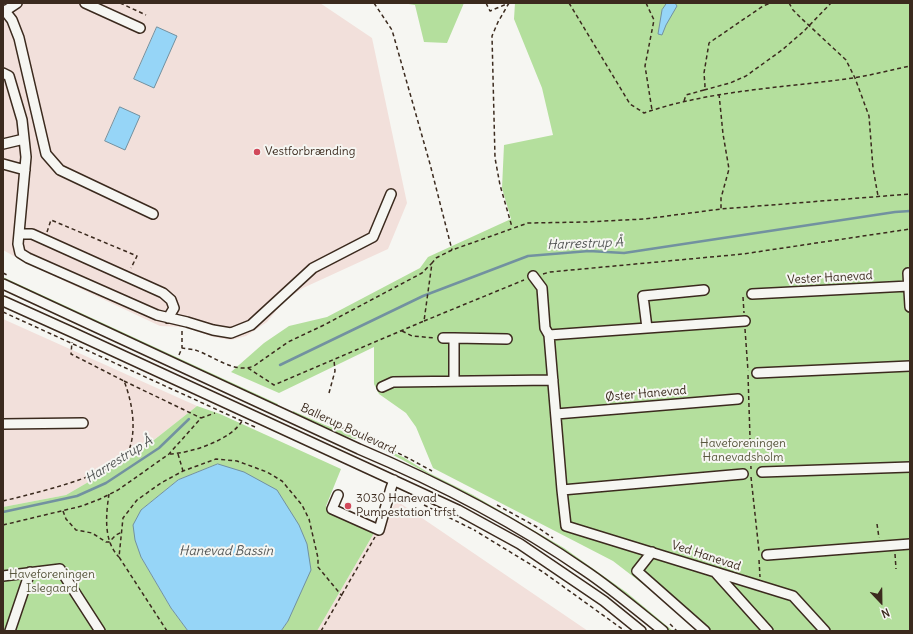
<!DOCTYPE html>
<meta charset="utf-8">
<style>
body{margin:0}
#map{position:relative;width:913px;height:634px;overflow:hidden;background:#f6f6f2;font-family:Delius,sans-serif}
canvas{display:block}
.frame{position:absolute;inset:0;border:4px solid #3b2a1e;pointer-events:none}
.north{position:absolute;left:861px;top:582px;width:40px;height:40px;-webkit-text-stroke:3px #f6f6f2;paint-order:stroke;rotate:158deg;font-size:11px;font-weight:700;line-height:16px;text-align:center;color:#3b2a1e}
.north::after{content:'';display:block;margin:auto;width:14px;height:18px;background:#3b2a1e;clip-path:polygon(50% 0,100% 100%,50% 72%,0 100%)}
</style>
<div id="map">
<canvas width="913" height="634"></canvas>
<div class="frame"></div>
<div class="north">N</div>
</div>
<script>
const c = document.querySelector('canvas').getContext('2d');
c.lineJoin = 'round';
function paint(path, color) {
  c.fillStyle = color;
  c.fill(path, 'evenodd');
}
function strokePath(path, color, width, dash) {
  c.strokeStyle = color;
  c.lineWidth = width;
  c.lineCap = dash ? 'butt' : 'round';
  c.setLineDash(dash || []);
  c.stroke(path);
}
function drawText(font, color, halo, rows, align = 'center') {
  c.font = font + ' Delius,sans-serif';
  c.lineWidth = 4;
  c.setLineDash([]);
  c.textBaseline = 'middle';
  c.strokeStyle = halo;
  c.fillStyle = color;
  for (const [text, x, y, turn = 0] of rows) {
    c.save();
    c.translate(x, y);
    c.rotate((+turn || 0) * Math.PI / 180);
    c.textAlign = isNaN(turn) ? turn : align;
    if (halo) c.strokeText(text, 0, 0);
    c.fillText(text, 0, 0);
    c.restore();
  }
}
paint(new Path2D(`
 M3 3H320L372 38 407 203 388 249 303 288 285 300 267 322 246 336 231 340 213 337 185 327 160 326 26 263 3 250Z
 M3 319 197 406 135 455 66 495 3 507Z
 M397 501 588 631H317L374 533Z`), '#f2e0db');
paint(new Path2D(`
 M402 3H464L447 43 424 42 415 5Z
 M515 3H910V631H698L678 611 613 561 433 468 416 427 406 413 379 394 374 384V347L279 393 231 372 264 343 289 326 327 317 420 268 428 257 511 219 502 188 504 145 553 135 542 88 514 19Z
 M3 278V277L278 404 277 406 58 305Z
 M197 406 220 414 341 469 326 506 328 513 374 533 317 631H281L288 621 218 464 178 480 141 510V557L171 608 188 631H3V507L66 495 135 455Z
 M293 411 325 425 359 437 355 439 338 434 293 413Z
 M369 442 403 457 429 473 473 495 564 548 626 592 673 631H669L635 603 547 540 494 509Z`), '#b4df9d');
const water = new Path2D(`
 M667 3H675L677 6 666 25 662 35 658 34 662 10Z
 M157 27 177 36 154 88 134 79Z
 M120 107 140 116 125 150 105 141Z
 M218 464 244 472 277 490 299 525 307 544 311 570 288 621 281 631H188L171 608 141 557 135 540 133 525 141 510 178 480Z`);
paint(water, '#96d5f7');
strokePath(water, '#7291a0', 1);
strokePath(new Path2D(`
 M280 365 423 296 528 256 589 251 624 253 895 212 910 211
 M3 512 77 496 106 483 159 448 189 419`), '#7291a0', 2.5);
const minor = new Path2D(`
 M85 3 140 28
 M3 10 5 11 12 20 19 38 46 154 60 170 153 214
 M5 11 17 3
 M3 73 9 76 22 120 26 157 18 244 20 253 28 258 157 315 187 322 213 330 231 333 251 325 313 268 373 237 391 194
 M3 144 24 139
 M3 164 25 170
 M20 234H32L163 293 171 300 174 308 168 318
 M908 273 910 307
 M533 276 542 288 545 328 549 335
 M3 284 359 449C437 482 513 521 584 570 611 588 637 610 663 631
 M752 294 909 286
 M3 301 74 333 458 510 520 544 604 601 641 631
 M745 321 549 335 562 490 566 526 793 596 825 631
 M647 328 643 296 704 290
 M443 338H454
 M757 373 910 366
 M454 381V338L507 339
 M382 387 393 382 553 380
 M556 414 738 399
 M3 424 83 423
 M762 472 910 467
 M562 490 743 474
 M338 495 332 509 379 530 391 488 394 480
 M652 552 637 571 705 631
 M767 555 910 544
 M715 572 768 631
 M3 576 60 569 100 631
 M10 631 30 572`);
strokePath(minor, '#3b2a1e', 12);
strokePath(new Path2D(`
 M120 3 146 15
 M374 3 392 30 430 164 452 250
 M486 3 490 11 509 3
 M509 3 498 22 492 36 495 158 500 185 512 227
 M569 3 630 104 644 113C711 90 783 88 853 78 872 75 891 70 910 66
 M646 3 654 20 645 66 652 110
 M789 3 793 10 801 18 846 60 855 78 869 116 873 168 878 196
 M704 90 730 83 746 76 782 50 804 31 831 3
 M719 94 723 134 729 169 721 198V209
 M684 101 686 95 704 90 705 86 704 73 709 43 763 6 771 3
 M47 232 51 220 137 256 131 268
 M3 273 9 276
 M543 274 550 272 743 254 910 229
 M743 297 744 313
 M3 312 255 427
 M424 321 524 280
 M745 329 748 371
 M182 331V348
 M402 331 412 336 435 338
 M179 355 182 348C186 349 191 349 195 350 214 356 234 374 254 366L288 342 324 325 422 273 432 263
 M248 368 274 385 424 321 432 263 436 258 452 250 528 223 586 222 644 219 721 209 910 194
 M748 375 751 469
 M124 381 201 418
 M329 393 335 371 334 360
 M308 415 363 436 408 458 432 471
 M170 454C191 453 231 440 242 421
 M178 454 183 471
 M751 477 759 551
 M109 494C106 514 103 541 119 557
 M3 501C27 495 121 474 129 450 137 429 132 401 124 381L71 354 72 342
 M424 505 476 531
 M497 505 537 527 553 538
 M63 511 66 519 76 530 92 533 106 542H109L116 535 122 532
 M877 524 879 538
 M3 525 82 506 100 499 118 490 169 454 201 418 215 413
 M479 533 543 572 625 631
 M895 554 896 569
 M759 560 760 577
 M670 624 677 631
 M167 631 119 557 123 518 137 500 161 483 183 471 216 459 237 461 267 472 282 481 302 505 309 519 318 558V567L342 596
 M321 631 375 537`), '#3b2a1e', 1.5, [4, 3]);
strokePath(minor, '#f6f6f2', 9);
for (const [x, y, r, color] of [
 [257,152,4,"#d1495b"],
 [348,506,4,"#d1495b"]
]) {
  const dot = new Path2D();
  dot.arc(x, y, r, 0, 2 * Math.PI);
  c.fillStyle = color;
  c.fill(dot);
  strokePath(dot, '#f6f6f2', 1.5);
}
drawText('12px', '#3b2a1e', '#f6f6f2', [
 ["Vestforbrænding",265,152],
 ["3030 Hanevad",356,499],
 ["Pumpestation trfst.",356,513]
], 'left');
drawText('12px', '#3b2a1e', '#f6f6f2', [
 ["Vester Hanevad",830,278,-3],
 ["Øster Hanevad",646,394,-5],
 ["Ballerup Boulevard",348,429,25],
 ["Ved Hanevad",706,556,18]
]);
drawText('12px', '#59573e', '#f6f6f2', [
 ["Haveforeningen",743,444],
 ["Hanevadsholm",743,458],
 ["Haveforeningen",52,575],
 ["Islegaard",52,589]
]);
drawText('italic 13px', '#525554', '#f6f6f2', [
 ["Harrestrup Å",585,244,-2],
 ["Harrestrup Å",119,460,-32],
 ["Hanevad Bassin",226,551]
]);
</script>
